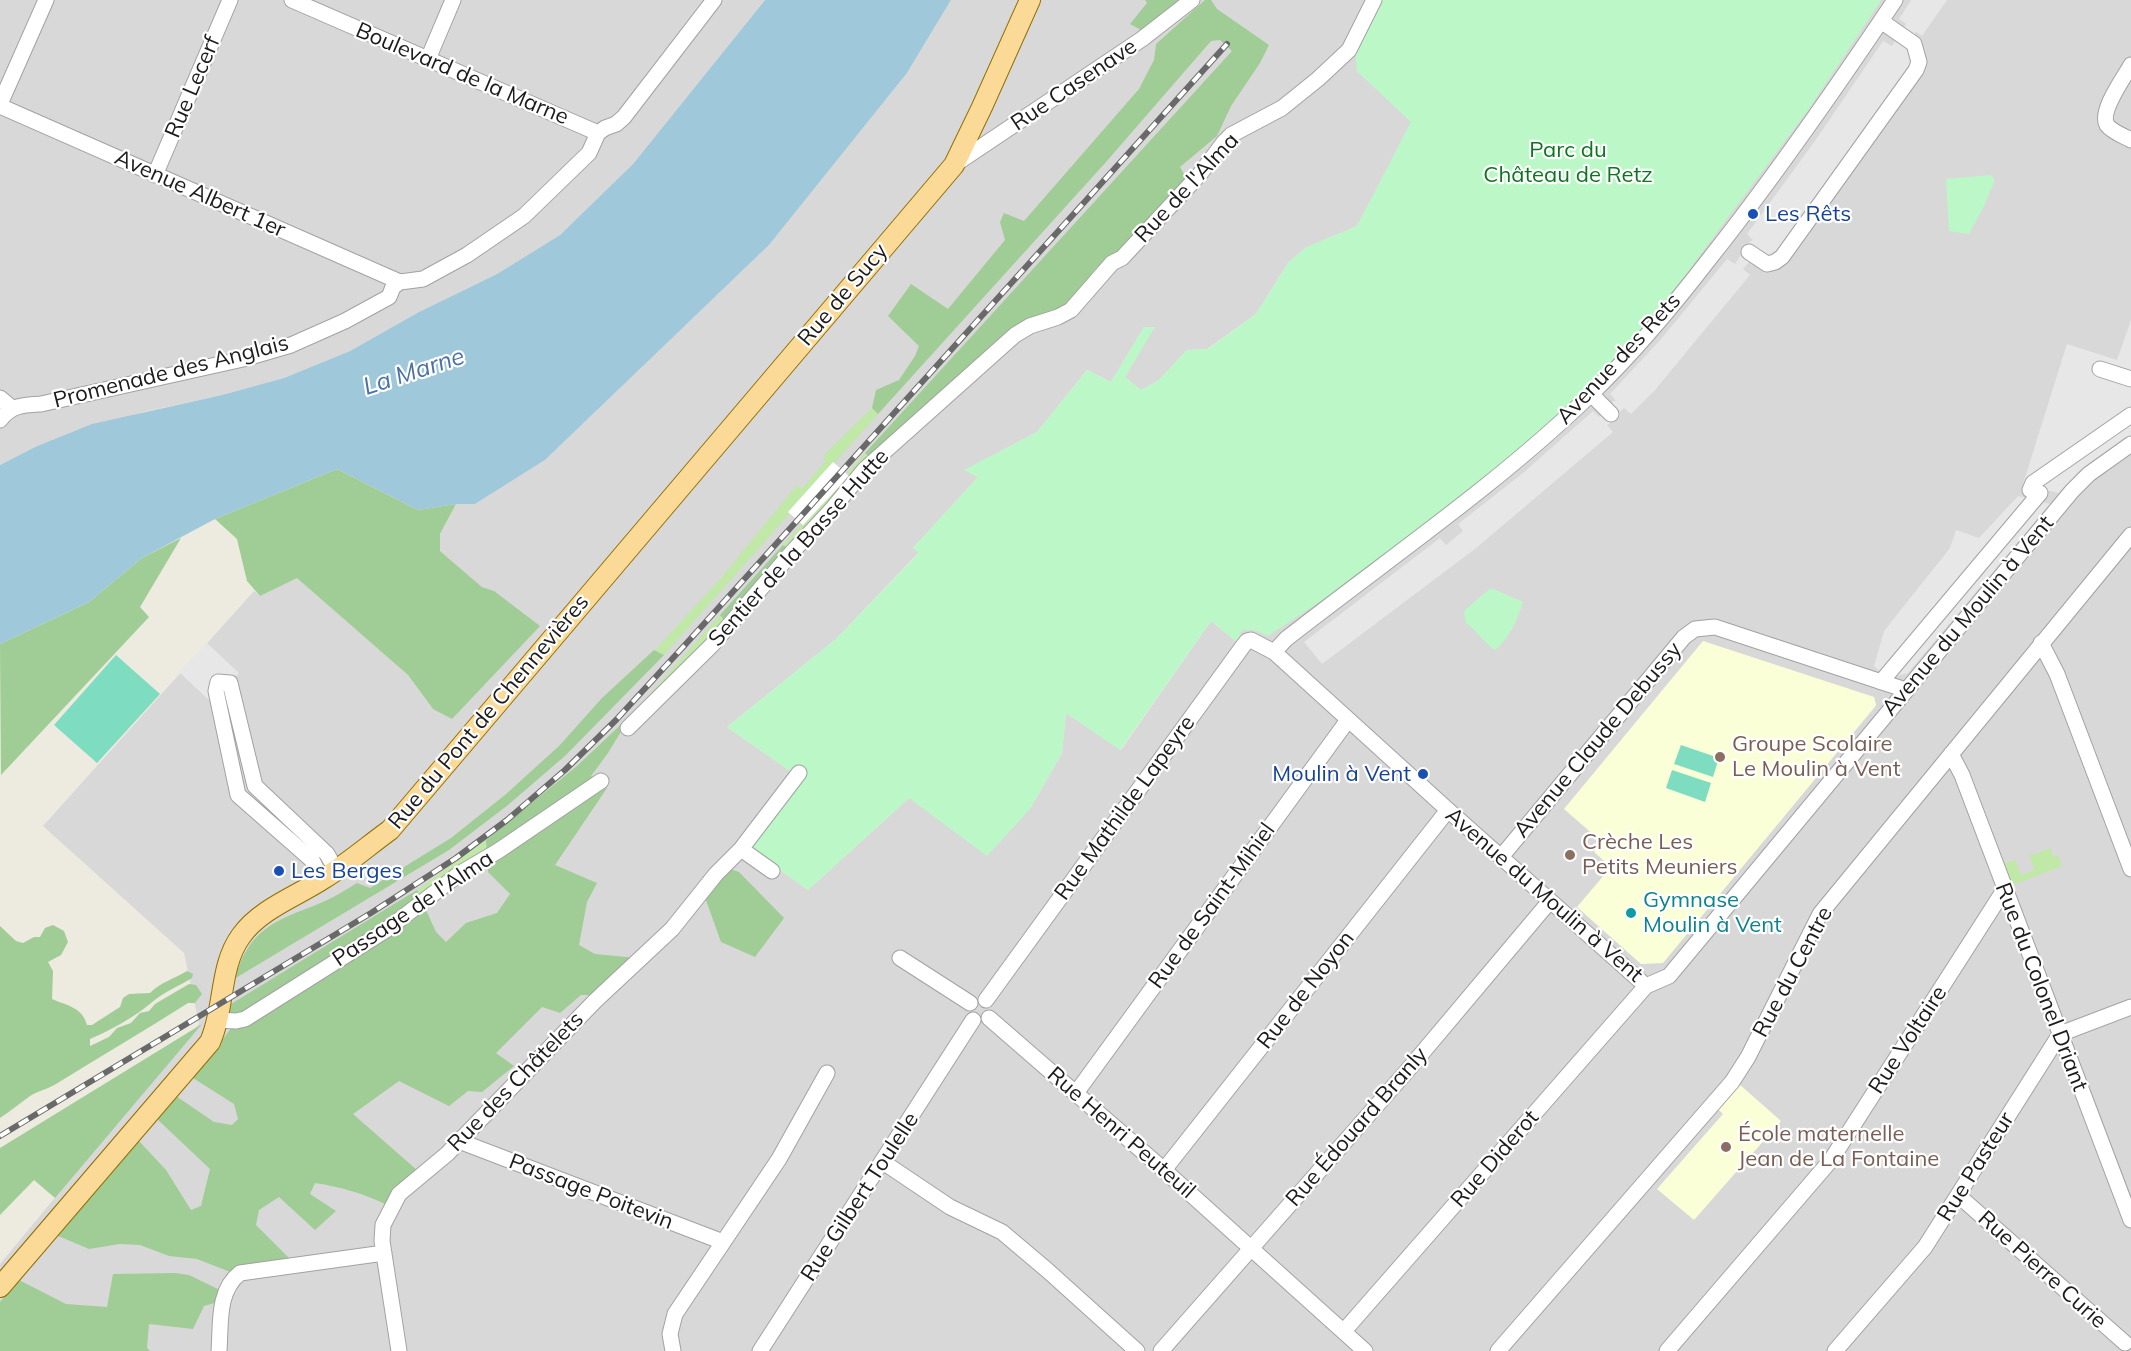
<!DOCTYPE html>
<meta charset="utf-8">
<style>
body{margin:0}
canvas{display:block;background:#edeae0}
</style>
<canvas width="2131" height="1351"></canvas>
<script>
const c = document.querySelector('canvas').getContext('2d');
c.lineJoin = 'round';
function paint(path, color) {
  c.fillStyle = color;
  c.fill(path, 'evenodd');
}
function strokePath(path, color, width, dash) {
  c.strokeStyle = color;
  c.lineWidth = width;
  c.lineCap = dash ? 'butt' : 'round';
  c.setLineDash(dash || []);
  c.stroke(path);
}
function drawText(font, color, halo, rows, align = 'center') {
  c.font = font + ' Mulish,sans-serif';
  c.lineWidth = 4.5;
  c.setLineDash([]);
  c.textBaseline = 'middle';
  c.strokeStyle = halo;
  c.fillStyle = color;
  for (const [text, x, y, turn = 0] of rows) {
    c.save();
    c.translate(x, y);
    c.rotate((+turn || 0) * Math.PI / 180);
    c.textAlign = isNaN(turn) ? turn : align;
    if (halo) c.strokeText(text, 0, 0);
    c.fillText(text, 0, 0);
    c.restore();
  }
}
paint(new Path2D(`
 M0 0H765L633 164 560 235 497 274 419 312 350 351 284 378 222 395 143 412 35 447 0 465Z
 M951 0H1380L1357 71 1412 122 1357 226 1305 248 1288 263 1256 314 1207 349 1187 350 1159 380 1141 390 1125 377 1154 327H1144L1111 382 1087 370 1037 432 965 470 978 477 913 548 919 552 836 639 727 727 803 780 749 848 808 890 909 798 1030 809 1062 753 1066 713 1121 750 1211 621 1237 642 1241 630H1255L1354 579 1523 446 1777 150 1808 109 1881 0H2131V1351H0V1264L199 1024 184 953 43 826 254 591 260 596 297 577 408 675 433 709 494 591 482 587 440 551V534L456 504H475L545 460 769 245 907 73ZM1874 697 1876 706 1663 962 1611 867 1597 848 1596 837Z`), '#d9d8d8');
paint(new Path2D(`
 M1703 641 1874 697 1876 705 1663 963 1641 964 1577 907 1611 867 1594 852 1597 848 1596 837 1564 809Z
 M1739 1084 1781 1121 1694 1220 1657 1189 1723 1114 1718 1109Z`), '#fbffd8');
paint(new Path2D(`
 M872 408 878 414 664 655 655 650 722 577 796 486 803 488 825 461 824 455Z
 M865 453 870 457 788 548 783 545Z
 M720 615 724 620 694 655 631 715Z
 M486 840 487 851 419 894 417 890Z
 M2050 848 2053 856 2058 855 2062 866 2013 885 2005 863 2015 860 2021 875 2035 870 2029 856Z`), '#c0e8a6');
paint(new Path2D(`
 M1145 0H1179L1141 30 1130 24 1147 3Z
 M1205 0H1211L1217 9 1269 45 1260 63 1231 106 1217 136 1180 167 1187 179 1127 245 1096 268 1067 305 1009 334 870 457 865 453 1232 51 1220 40 1211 41 1106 162 878 414 872 408 876 390 899 380 915 356 919 346 888 316 911 284 948 309 1005 240 1000 222 1004 213 1024 221 1139 89 1154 60 1156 44Z
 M337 469 418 510 456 504 440 534V551L482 587 494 591 540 626 452 719 433 709 408 675 297 578 260 596 247 581 237 539 215 519Z
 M181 538 140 607 149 617 1 775 0 644 89 602 142 558Z
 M783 545 788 548 746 601 724 620 720 615Z
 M654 650 664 655 566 755 508 805 449 850 234 979C238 970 240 961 245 953 263 920 294 915 325 901 336 896 347 889 357 883L370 888 451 838 505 795 559 746 602 698Z
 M631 715 608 753 591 776 607 788 555 865 597 883 587 902 579 945 595 954 637 958 594 995H581L560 1013 542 1007 496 1053 514 1066 482 1092 468 1091 449 1106 399 1081 353 1114 418 1171 385 1204C362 1193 341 1187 315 1183L310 1194 336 1211 315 1230 279 1197 259 1210 256 1225 292 1261 233 1273 197 1259 169 1256 140 1245 120 1244 89 1249 56 1235 139 1141 166 1170 191 1210 201 1206 210 1169 156 1118 176 1096 214 1122 232 1125 238 1119 234 1104 193 1078 232 1027 229 1015 231 1004 417 890 436 932 446 942 466 923 497 913 510 894 488 872 486 840 577 766Z
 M724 867 739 872 784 918 755 957 721 942 703 892Z
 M53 925 64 931 68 942 61 955 48 962 53 971 52 999C68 1006 82 1007 87 1025H92L120 1007 123 998 129 994 150 993C161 982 174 979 187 971L193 974 192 978C179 986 162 993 151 1003 133 1018 111 1030 90 1039V1046L109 1037 117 1028 131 1023 140 1013 149 1011 155 1004 189 984 196 985 202 994 195 1003H188C144 1031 99 1057 56 1084 48 1089 38 1091 30 1096 20 1103 11 1111 0 1118V926L16 941 23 943 34 937H40L45 928Z
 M202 1024 55 1198 34 1180 0 1215V1148Z
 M175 1273 189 1275 220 1290 218 1302 204 1306 193 1329 149 1324 147 1348 150 1351H0V1302L19 1280 66 1304 107 1307 113 1274Z`), '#a0cc95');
paint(new Path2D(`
 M1380 0H1881L1808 110 1665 302 1627 349 1523 446 1354 579 1268 636 1255 630H1242L1237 642 1211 621 1120 750 1066 713 1062 753 1030 809 987 856 909 798 808 890 749 848 803 780 727 727 836 639 919 553 913 548 978 477 964 470 1037 432 1087 370 1111 382 1144 327H1155L1125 377 1141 390 1159 380 1187 350 1208 349 1256 314 1288 263 1305 248 1357 226 1411 122 1357 71 1355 52Z
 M1991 175 1995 180 1984 206 1969 234 1949 231 1946 179Z
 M1491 588 1523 602C1517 620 1510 638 1495 650 1484 643 1477 631 1466 623L1464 613 1466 609Z`), '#bcf8c7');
paint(new Path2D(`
 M116 655 160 694 97 763 54 725Z
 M1681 745 1719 758 1713 777 1674 764Z
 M1672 770 1711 783 1705 802 1666 788Z`), '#7edcc1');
paint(new Path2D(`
 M1911 0H1947L1922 36 1915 31 1913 65 1773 258 1758 252 1743 269 1750 275 1655 390 1631 414 1624 408 1620 412V416L1607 425 1613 432 1475 549 1322 664 1304 642 1440 538 1446 545 1463 531 1458 524 1523 473 1593 411 1599 417 1613 401H1616L1610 394 1662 338 1727 259 1735 264 1749 242 1753 240 1747 234 1817 138 1883 41 1892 46 1906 24 1899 19Z
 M2131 320V435L2080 470 2059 493 2023 484 2067 344 2117 360Z
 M2018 496 2050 504 1908 673 1893 677 1882 674 1874 666 1884 631 1950 548 1956 530 1979 538Z
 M207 643 239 673 211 702 179 672Z`), '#e7e7e7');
paint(new Path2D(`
 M765 0H951L907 73 769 245 545 460 475 504H456L418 510 337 469 215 519 142 558 89 602 0 644V465L35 447 92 424 222 395 284 378 350 351 419 312 497 274 560 235 633 164Z`), '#a0c8db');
paint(new Path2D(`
 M833 462 849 476 803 525 788 512Z`), '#fff');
const minor = new Path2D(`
 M292 0 598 133
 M428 59 453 0
 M2131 65C2124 78 2099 111 2107 125 2112 132 2124 136 2131 140
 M0 104 46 0
 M0 106 400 282
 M954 165 1142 39 1192 0
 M155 175 230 0
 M1749 252 1767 264 1775 262 1782 257 1916 70 1919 62 1914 44 1881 21
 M2100 369 2131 379
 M1591 394 1611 414
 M0 398 12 408
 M0 420C11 405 23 405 41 404L243 359 291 345 345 321 389 297 393 287 400 282 423 279 467 255 524 216 589 153 598 133 605 128 616 124 624 117 714 0
 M2030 490 2033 483 2131 415
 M2041 643 2057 674 2131 869
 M1274 652 1286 639C1388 559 1497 485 1590 395 1634 353 1673 306 1710 258 1776 175 1836 88 1895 0
 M1881 682 2040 493
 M628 728 712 645 794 550 833 508 865 469 1015 335 1030 326 1058 317 1071 310 1112 263 1122 258 1200 174 1224 142 1231 135 1282 108 1318 79 1349 50 1374 0
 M1951 754 1962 775 2131 1220
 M741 849 772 871
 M1501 857 1684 637 1695 629 1715 627 1906 690
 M322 880 312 860 238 795 216 691 218 682 230 683 255 786 327 854 336 870
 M900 958 970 1003
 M986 1000 1243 646 1247 641 1251 640 1274 652 1448 810 1646 986
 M989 1018 1164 1170 1365 1351
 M218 1020 236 1021 245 1019 386 930 459 874 498 851 601 781
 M1076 1093 1348 720
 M459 1141 723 1242
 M883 1162 950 1207 1002 1232 1047 1270 1137 1351
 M1164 1170 1448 810
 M1959 1196 2125 1343
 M1344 1331 1646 986 1669 976 2072 491 2089 474 2131 444
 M219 1351C221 1324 217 1291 240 1273L384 1253
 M399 1351 382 1241 383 1225 399 1194 447 1154 595 1001 672 929 716 874 741 849 799 773
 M673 1351 670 1334 675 1314 779 1159 827 1073
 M760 1351 973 1020
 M1161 1351 1407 1071 1550 901
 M1498 1351 1732 1082 1748 1057 1820 914 2131 535
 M1667 1351 1831 1160 2004 890
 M1835 1351 1925 1247 2060 1034 2131 1007`);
const major = new Path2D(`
 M0 1287 210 1042C225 1009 219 966 241 936 260 909 297 896 323 879 347 864 368 846 390 830L954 165 982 107 1030 0`);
strokePath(minor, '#a2a2a2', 17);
strokePath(major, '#916f01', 22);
strokePath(minor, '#fff', 15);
strokePath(major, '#fbda98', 20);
const rail = new Path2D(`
 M0 1136 371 913 456 858 507 820 565 770 616 720 684 646 1227 44`);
strokePath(rail, '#696969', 6);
strokePath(rail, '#fff', 4, [11]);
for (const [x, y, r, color] of [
 [1753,214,6,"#1a4fb4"],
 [1720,757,6,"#8d6e63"],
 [1423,774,6,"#1a4fb4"],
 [1570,855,6,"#8d6e63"],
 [279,871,6,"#1a4fb4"],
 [1631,913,6,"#0f9aa8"],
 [1726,1147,6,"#8d6e63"]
]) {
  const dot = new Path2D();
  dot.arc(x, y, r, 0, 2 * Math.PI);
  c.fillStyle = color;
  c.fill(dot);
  strokePath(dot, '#fff', 2);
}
drawText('22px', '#1b1b1b', '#fff', [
 ["Boulevard de la Marne",462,74,23],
 ["Rue Casenave",1074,85,-34],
 ["Rue Lecerf",193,87,-67],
 ["Rue de l'Alma",1187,188,-47],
 ["Avenue Albert 1er",200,194,24],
 ["Rue de Sucy",843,295,-50],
 ["Avenue des Rets",1619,359,-47],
 ["Promenade des Anglais",171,372,-14],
 ["Sentier de la Basse Hutte",799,548,-48],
 ["Avenue du Moulin à Vent",1968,616,-50],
 ["Rue du Pont de Chennevières",489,712,-50],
 ["Avenue Claude Debussy",1598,740,-50],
 ["Rue Mathilde Lapeyre",1125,808,-54],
 ["Avenue du Moulin à Vent",1544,895,41],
 ["Rue de Saint-Mihiel",1212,906,-54],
 ["Passage de l'Alma",413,909,-34],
 ["Rue du Centre",1793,972,-62],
 ["Rue du Colonel Driant",2041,987,69],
 ["Rue de Noyon",1306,990,-52],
 ["Rue Voltaire",1908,1040,-57],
 ["Rue des Châtelets",516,1082,-46],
 ["Rue Édouard Branly",1357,1127,-49],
 ["Rue Henri Peuteuil",1121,1133,41],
 ["Rue Diderot",1495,1159,-49],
 ["Rue Pasteur",1976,1167,-58],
 ["Passage Poitevin",591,1192,21],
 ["Rue Gilbert Toulelle",860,1197,-57],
 ["Rue Pierre Curie",2042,1270,42]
]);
drawText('22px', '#0c761f', '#fff', [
 ["Parc du",1568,150],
 ["Château de Retz",1568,175]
]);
drawText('22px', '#164399', '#fff', [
 ["Les Rêts",1765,214],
 ["Moulin à Vent",1411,774,"right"],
 ["Les Berges",291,871]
], 'left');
drawText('22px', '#785e54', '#fff', [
 ["Groupe Scolaire",1732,744],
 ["Le Moulin à Vent",1732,769],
 ["Crèche Les",1582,842],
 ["Petits Meuniers",1582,867],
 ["École maternelle",1738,1134],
 ["Jean de La Fontaine",1738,1159]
], 'left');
drawText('22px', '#0d838f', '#fff', [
 ["Gymnase",1643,900],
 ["Moulin à Vent",1643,925]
], 'left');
drawText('italic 24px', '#4970a9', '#fff', [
 ["La Marne",414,372,-18]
]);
</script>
